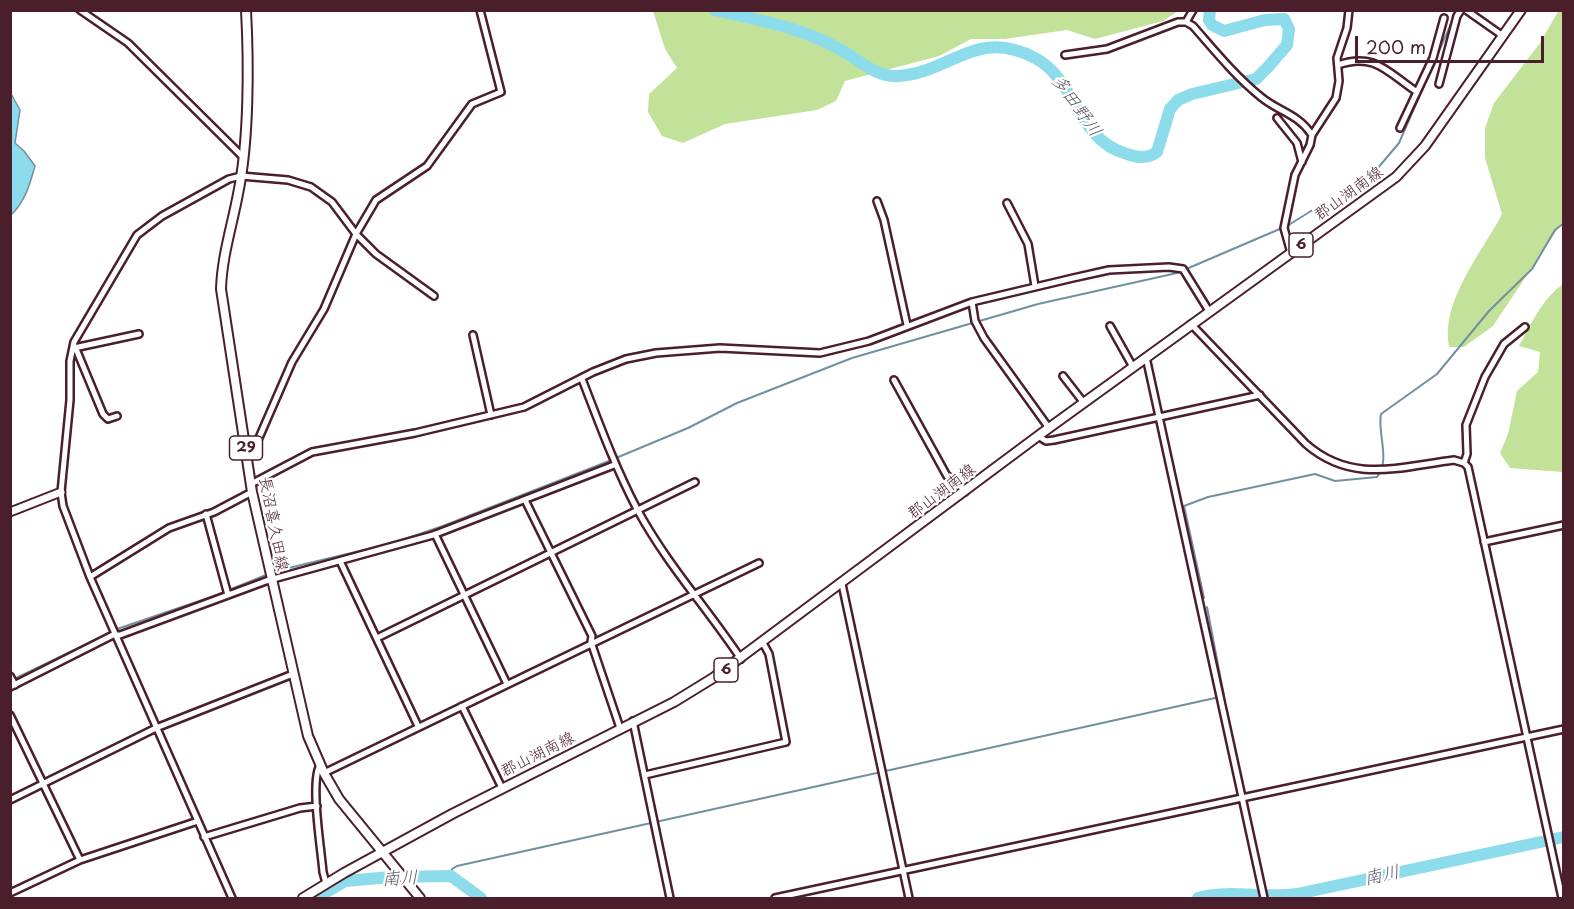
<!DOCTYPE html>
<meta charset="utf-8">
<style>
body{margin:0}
#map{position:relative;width:1574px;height:909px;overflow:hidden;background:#fff;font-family:"Playpen Sans",sans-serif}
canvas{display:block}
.frame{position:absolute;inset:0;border:12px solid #4a1f2b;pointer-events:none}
.scale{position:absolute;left:1355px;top:36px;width:189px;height:27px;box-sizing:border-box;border:3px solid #4a1f2b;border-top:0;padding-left:8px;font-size:18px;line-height:21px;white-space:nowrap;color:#4a1f2b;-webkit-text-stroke:4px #fff;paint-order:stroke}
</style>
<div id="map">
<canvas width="1574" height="909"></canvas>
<div class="frame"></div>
<div class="scale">200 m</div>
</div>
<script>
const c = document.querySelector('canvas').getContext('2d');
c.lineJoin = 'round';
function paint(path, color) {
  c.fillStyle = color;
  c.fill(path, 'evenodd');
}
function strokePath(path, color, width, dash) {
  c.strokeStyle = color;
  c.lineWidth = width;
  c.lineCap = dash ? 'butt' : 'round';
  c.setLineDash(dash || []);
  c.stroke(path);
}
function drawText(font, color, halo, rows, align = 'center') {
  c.font = font + ' "Playpen Sans","Klee One",sans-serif';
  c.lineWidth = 4.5;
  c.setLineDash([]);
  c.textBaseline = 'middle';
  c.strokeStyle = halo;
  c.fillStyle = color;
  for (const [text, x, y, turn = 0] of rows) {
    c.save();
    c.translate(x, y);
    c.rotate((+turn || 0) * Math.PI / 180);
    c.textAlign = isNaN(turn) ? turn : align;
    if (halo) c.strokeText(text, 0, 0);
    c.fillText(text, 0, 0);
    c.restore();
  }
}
paint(new Path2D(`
 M1559 10 1564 11 1563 221 1493 326 1464 347H1449C1440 301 1482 253 1502 214L1485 158V128L1494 103 1540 43Z
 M653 11V10L1178 11 1163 21 1095 39 1067 30 1005 39H971L939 56 845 81 836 101 817 110 725 124 683 143 662 136 648 112 649 94 677 68 665 49Z
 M1563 284V472L1510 468 1500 453 1508 434 1517 391 1538 372 1540 352 1519 346C1531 324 1542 299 1563 284Z`), '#c2e29a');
const water = new Path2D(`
 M10 92 20 110 15 143 24 151 35 166C30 184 25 202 11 215Z`);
paint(water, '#8ddceb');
strokePath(water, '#72909e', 1.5);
strokePath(new Path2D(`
 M1287 226 1311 211 1343 202 1355 195 1399 143 1457 10
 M1204 598 1184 506 1208 497 1315 474 1335 481 1377 477C1391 460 1377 433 1381 414L1437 374 1489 311 1532 269 1555 230 1564 223
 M12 680 120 628 214 596 276 571 393 543 443 526 604 463 688 428 737 403 852 358 1038 304 1177 273 1282 228
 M451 876 452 869 457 866 1224 696 1207 607`), '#72909e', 2);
strokePath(new Path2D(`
 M715 10C761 21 807 28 848 54 862 63 878 77 897 76 952 73 975 27 1035 58 1077 80 1076 140 1127 154 1138 158 1148 159 1157 152L1170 109 1178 100 1192 94 1256 79 1268 67 1287 45 1289 29 1284 19 1265 20 1224 31 1212 25 1209 20 1210 10
 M316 898 345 881 391 877 451 876 481 898
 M1198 898C1230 889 1265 899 1297 894L1564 837`), '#8ddceb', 12);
const street = new Path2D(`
 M80 10 128 43 243 157
 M1466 10 1503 36
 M1186 22 1193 10
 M1065 55 1107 49 1178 22H1186L1193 26C1215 51 1235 76 1261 97 1279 112 1297 113 1312 135
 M1338 65C1375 52 1387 72 1417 92
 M1439 84 1457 16 1461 10
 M1277 118 1297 143 1302 162
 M1400 128 1433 58 1444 18
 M877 201 884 220 907 325
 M1007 203 1028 244 1035 286
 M1291 253 1284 228 1295 175 1310 145 1312 135 1336 98 1339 81 1337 58 1347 28 1349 10
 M972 302 975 321 984 338 1049 428
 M1191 324 1306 444C1352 484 1399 467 1454 460L1464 463 1468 467 1562 898
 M1110 326 1133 367
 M473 335 491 415
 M74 348 139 334
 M76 349 103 414 108 419 117 416
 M1146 357 1264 898
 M1063 376 1084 403
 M582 379C599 423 615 467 637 509 666 563 707 608 741 659
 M894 380 947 476 956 480 965 492
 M1038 436 1046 441 1054 440 1260 395
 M247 457 255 447 292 362 324 309 356 234 376 200 427 166 472 104 501 92 480 10
 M1464 463 1467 454 1466 425 1485 377 1504 344 1525 327
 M251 484 312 452 415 433 524 407 593 372 626 359 656 353 720 348 820 353 869 341 972 302 1073 278 1109 270 1169 267 1183 269 1209 311
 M525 500 592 636 591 642 620 728
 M206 514 228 595
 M435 534 507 684
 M1484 542 1564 525
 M340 561 418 726
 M90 577 169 528 214 512 252 492
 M842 584 909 898
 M377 638 695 482
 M10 676 15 685
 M10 687 113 635H120L266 581 433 535 614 465
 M462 706 502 788
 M10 715 80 860
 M633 721 670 898
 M320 765C310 782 321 848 323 872L326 883
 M324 773 759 563
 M645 775 786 742 769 654 763 643
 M10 800 156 728 293 674
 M204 837 300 808 317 806
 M10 893 80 860 198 821
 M232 898 90 577 63 506 61 492 70 400V361L74 342 137 235 162 216 229 179 241 176 288 180 311 187 332 202 356 234 376 254 434 296
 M775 898 1564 729`);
const secondary = new Path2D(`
 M10 512 61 492`);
const primary = new Path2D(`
 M246 10C249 65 249 141 238 194 232 226 222 256 221 289L252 492 308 736 324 773 339 799 420 898
 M303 898 344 873 452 814 674 702 713 678 1042 433 1396 177 1425 146 1521 10`);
strokePath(street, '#4a1f2b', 10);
strokePath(secondary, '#4a1f2b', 11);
strokePath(primary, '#4a1f2b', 12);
strokePath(street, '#fff', 5);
strokePath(secondary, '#fff', 7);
strokePath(primary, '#fff', 8);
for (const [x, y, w] of [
 [1301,245,24],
 [246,448,33],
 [726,670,24]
]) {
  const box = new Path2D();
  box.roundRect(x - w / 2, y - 12, w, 24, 4.5);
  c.fillStyle = '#fff';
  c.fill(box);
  strokePath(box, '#4a1f2b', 1.5);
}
drawText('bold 15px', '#4a1f2b', null, [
 ["6",1301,245],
 ["29",246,448],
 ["6",726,670]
]);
drawText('16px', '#4a1f2b', '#fff', [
 ["郡山湖南線",1349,194,-36],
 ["郡山湖南線",942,492,-37],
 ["長沼喜久田線",273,524,79],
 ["郡山湖南線",538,755,-27]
]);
drawText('italic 18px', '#5e5865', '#fff', [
 ["多田野川",1076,106,54],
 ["南川",1382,876,-12],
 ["南川",400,879,-3]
]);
</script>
